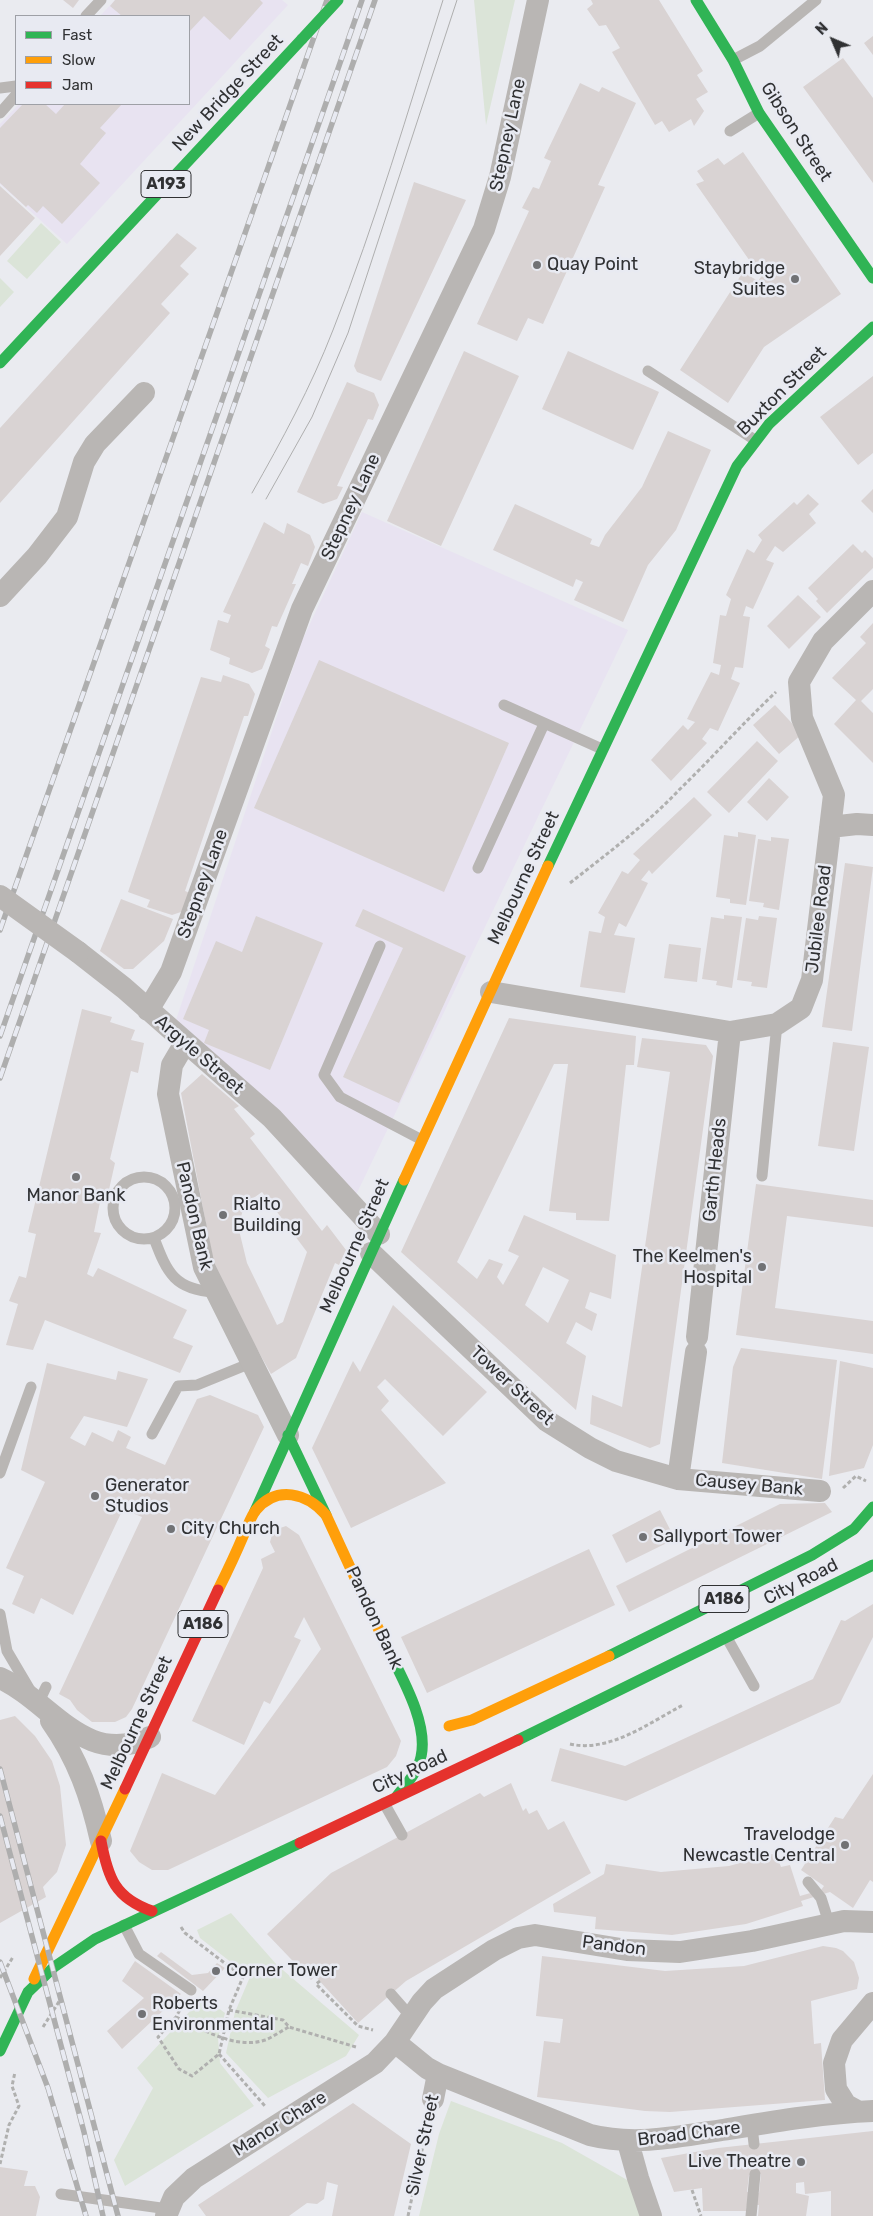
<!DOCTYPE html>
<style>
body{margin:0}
#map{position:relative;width:873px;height:2216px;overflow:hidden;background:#eaebf0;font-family:Rubik,sans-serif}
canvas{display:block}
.legend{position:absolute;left:15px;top:15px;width:175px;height:90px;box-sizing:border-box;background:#e8eaf2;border:1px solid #9ea0a6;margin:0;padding:6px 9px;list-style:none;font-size:15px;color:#303133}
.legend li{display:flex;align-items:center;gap:10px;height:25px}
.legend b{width:25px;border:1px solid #9ea0a6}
.north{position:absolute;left:808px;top:15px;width:50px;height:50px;-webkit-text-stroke:4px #e8eaf2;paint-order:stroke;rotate:315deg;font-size:14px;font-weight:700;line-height:20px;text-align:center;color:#303133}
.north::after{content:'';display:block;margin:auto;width:18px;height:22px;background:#303133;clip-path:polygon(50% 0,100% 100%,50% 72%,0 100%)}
</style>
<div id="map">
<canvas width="873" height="2216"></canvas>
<ul class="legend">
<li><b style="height:6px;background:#30b455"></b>Fast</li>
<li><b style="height:6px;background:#ff9f0a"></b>Slow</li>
<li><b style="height:6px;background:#e5322d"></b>Jam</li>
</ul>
<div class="north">N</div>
</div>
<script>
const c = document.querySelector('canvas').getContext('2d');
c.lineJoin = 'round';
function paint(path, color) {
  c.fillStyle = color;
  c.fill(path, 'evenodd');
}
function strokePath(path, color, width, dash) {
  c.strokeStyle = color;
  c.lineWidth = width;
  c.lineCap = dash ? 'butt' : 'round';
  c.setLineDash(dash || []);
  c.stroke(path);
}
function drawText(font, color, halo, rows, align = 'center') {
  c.font = font + ' Rubik,sans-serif';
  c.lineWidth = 5;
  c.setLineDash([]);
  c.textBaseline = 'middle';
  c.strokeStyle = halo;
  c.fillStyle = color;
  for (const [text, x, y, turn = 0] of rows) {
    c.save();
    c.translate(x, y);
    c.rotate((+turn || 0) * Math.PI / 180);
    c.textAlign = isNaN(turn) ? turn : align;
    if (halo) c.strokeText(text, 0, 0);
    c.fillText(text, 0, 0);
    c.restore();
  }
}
paint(new Path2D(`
 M115 0H282L288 5 67 244 0 184V124L19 104H189V16H100Z
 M362 512 628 630 355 1197 176 1020 302 641Z`), '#e8e3f1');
paint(new Path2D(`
 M474 0H515L486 125Z
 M41 223 61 242 27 279 7 261Z
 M0 278 14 292 0 307Z
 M231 1913 277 1965 359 2035 346 2056 268 2098 226 2053 235 2012 250 1977 200 1938 197 1930Z
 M203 1997 225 2013 218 2038 220 2063 254 2106 125 2186 114 2160 153 2088 137 2068Z
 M451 2101 562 2143 629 2181 643 2216H419L439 2134Z`), '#dbe4d8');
paint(new Path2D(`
 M63 0H79L73 8Z
 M115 0H260L263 3 230 40 204 16 189 32V16H122L110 6Z
 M591 0H659L703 71 697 75 708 92 696 99 704 111 694 126 691 119 669 132 662 121 655 125 612 52 620 48 606 25 599 26 587 9 593 4Z
 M873 36V55L864 43Z
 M843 58 873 98V183L803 87Z
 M580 83 599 92 602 87 636 103 598 185 605 187 543 324 528 318 517 341 477 324 529 211 522 208 533 187 539 189 551 161 544 158Z
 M23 104H45L56 114 65 104H122L100 128 106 133 80 164 100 183 62 224 43 206 37 213 28 205 26 207 0 183V128Z
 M743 152 841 294 764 347 728 403 680 370 743 272 758 281 761 277 696 184 704 181 697 171 718 158 724 165Z
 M414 182 466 200 381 381 357 372 354 366Z
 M0 186 35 218 0 256Z
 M177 233 197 248 180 266 189 274 161 304 170 313 0 503V428Z
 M464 351 519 376 441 546 387 521Z
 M568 351 659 392 633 450 542 409Z
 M873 376V453L858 465 820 417Z
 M347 382 374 393 379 405 373 420 368 419 337 486 343 487 337 499 323 504 297 492Z
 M668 431 711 450 676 530 648 565 623 622 574 600 583 582 576 579 573 587 493 550 515 504 592 539 590 544 599 547 605 535 642 487Z
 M873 489V513L861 501Z
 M808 494 819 504 809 514 816 523 783 552 775 546 766 560 774 563 753 609 746 606 743 616 750 617 743 668 735 667 731 679 740 683 718 731 710 728 702 739 707 743 671 781 651 760 683 725 688 730 695 722 687 719 711 672 719 675 721 665 713 663 720 615 726 616 731 599 726 595 747 549 754 553 762 540 758 535 794 502 797 505Z
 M264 522 284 534 287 523 310 535 315 547 308 566 301 563 292 584H296L277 627 272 626 265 646 270 649 262 669 252 673 229 664 230 658 210 650 218 620 228 623 231 615 223 612Z
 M853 544 862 553 865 550 873 558V568L827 613 816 601 818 599 808 588Z
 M798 595 821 617 789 649 767 626Z
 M873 623V689L861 701 873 713V763L834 724 856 700 832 678 866 643 860 637Z
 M319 660 509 743 444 892 254 808Z
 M223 675 249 684 255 694 248 716H244L185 891 190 893 184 911 172 915 147 907 150 900 128 892 201 677 221 682Z
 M775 705 802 734 779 754 753 725Z
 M757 741 778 761 729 813 707 792Z
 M769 778 789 797 767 821 747 802Z
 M694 797 712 815 652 874 649 870 641 880 648 883 626 927 619 923 614 935 635 938 625 993 580 987 589 931 601 933 605 917 598 913 622 871 628 874 640 860 633 854Z
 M738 832 756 835 746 905 730 903V899L716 897 724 835 738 837Z
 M771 837 789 839 779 910 763 907 764 903 749 901 758 839 771 841Z
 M845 863 873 867 852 1031 822 1027Z
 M121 899 173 919 164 941 133 969H124L100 951Z
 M363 909 466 956 399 1103 343 1077 403 948 355 926Z
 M724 915 742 917 732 988 716 985 717 981 702 979 711 917 724 919Z
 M256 916 323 943 270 1070 204 1043 209 1030 183 1019 216 941 242 952Z
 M759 916 777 918 767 988 751 986 752 982 737 980 746 918 758 920Z
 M669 944 701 948 697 982 664 978Z
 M82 1009 112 1017 110 1022 135 1030 131 1040 144 1043 138 1073 131 1071 110 1159 115 1163 108 1194 102 1192 94 1232 101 1233 87 1274 93 1277 98 1268 187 1310 173 1338 193 1346 180 1373 45 1320 33 1350 6 1345 18 1304 9 1301 19 1276 26 1278 36 1234 28 1232Z
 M509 1018 636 1036 634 1065H626L609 1221 576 1220V1213L549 1211 568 1064H554L457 1262 477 1279 489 1259 503 1264 497 1277 503 1285 519 1256 508 1251 524 1215 616 1255 611 1299 590 1292 585 1308 597 1314 592 1331 576 1322 566 1343 586 1356 576 1410 401 1252ZM543 1267 569 1280 548 1323 525 1305Z
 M642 1038 706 1045 713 1056 660 1444 650 1448 590 1424 592 1395 622 1407 670 1072 637 1067Z
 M833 1042 869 1047 854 1151 818 1146Z
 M202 1074 239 1106 234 1109 255 1134 250 1138 322 1231 327 1225 346 1250 339 1265 335 1263 296 1358 271 1374 216 1276 181 1093ZM262 1192 307 1252 283 1322 277 1325 247 1263 238 1226 245 1204Z
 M756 1184 873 1200V1227L787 1216 775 1308 873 1321V1354L736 1335Z
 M393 1305 487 1392 443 1436 385 1379 377 1387 389 1401 381 1410 446 1483 351 1528 312 1448 353 1361 360 1372Z
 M741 1348 837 1360 822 1479 722 1463 733 1367Z
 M840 1361 873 1368V1445L864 1468 829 1476Z
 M47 1363 116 1380 118 1371 148 1379 127 1427 84 1416 70 1438 85 1446 92 1432 113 1442 118 1430 131 1437 126 1448 165 1465 197 1399 210 1395 258 1415 264 1427 132 1709 126 1717 115 1722H92L77 1710 70 1700 59 1694 142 1517 123 1509 73 1615 41 1598 34 1614 12 1604 24 1576 6 1568 45 1482 21 1470Z
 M825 1503 832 1512 629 1612 616 1586 780 1504Z
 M660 1510 675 1539 626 1563 612 1535Z
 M286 1526 299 1535 401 1741 396 1756 387 1767 168 1870H152L139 1862 130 1851 162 1773 215 1795 321 1649 304 1617 294 1637 301 1640 270 1704 264 1701 244 1745 192 1721 263 1568 261 1559 275 1552 270 1542 272 1535 277 1529Z
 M589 1549 615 1605 427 1693 401 1637Z
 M873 1604V1637L840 1703 626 1801 551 1781 560 1748 625 1766 813 1679 841 1620 845 1621Z
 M15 1716 35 1736 52 1761 60 1786 66 1845 57 1872 43 1887 46 1897 0 1923V1720Z
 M873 1774V1882L870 1880 853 1908 830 1892 801 1901 803 1906 746 1924 672 1935 595 1929 596 1917 554 1912 553 1904 604 1874 606 1864 661 1872 729 1866 776 1853 781 1867 790 1865 800 1896 821 1890 824 1886 801 1870 835 1817 843 1819Z
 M511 1783 523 1811 526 1808 529 1814 537 1810 548 1830 564 1821 591 1873 406 1981 358 2023 315 1976 311 1980 267 1934 331 1873 480 1793 484 1797Z
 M823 1946 836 1948 843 1951 854 1962 859 1978 857 1989 811 2001 814 2044 821 2043 825 2100 670 2112 645 2111 537 2097 544 2041 560 2043 563 2019 536 2016 542 1956 665 1971 744 1966Z
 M161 1952 192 1975 208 1973 217 1963 225 1968 203 1991 157 1956Z
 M135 1961 181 1994 122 2049 107 2031 144 1998 122 1981Z
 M353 2103 411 2144 394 2216H332L338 2185 327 2182 324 2199 317 2204 307 2203 289 2216H206L198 2205Z
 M873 2131V2216H831V2191L805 2194 804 2182 796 2183V2193L809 2196 806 2216H758L759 2205H747L746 2211H703L702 2188 674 2192 661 2158 718 2148ZM761 2174 759 2193 747 2192 749 2175Z
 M0 2167 28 2171 24 2186H35L40 2197 36 2216H0Z`), '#d9d3d3');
strokePath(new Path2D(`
 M570 883C608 853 647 824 680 789 713 757 743 723 776 692
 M843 1488 856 1476 866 1481
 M570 1744C609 1753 649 1723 683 1705
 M181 1927 185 1933 243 1977 229 2010 219 2054 192 2076 179 2069 158 2037 176 2017 182 2006
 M0 1978 13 1957
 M320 1981 316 1984 358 2026 373 2030
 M229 2010 283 2020 289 2027 356 2047
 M176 2017C203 2029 235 2050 265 2040 273 2037 281 2031 289 2027
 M43 2027 60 2000
 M219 2054 265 2106
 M0 2164 9 2125 19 2106 12 2086 15 2072
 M692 2190 701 2216
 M408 2216 428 2122`), '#b0b0af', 3, [4, 2.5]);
strokePath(new Path2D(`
 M86 16 101 0
 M733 60 760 46 816 0
 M0 88 16 86
 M0 113 16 95
 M730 131 759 113
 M648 371 755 440
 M504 705 602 749
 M478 868 544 724
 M380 946 324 1075 340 1097 422 1140
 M762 1176 777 1024
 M113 1208a31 31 0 1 1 62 0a31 31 0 1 1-62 0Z
 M154 1238C167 1273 175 1290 215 1292
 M152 1434 178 1386 197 1385 251 1363
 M0 1473 31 1387
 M0 1614 7 1651 30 1690
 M727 1638 754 1686
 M38 1704 46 1687
 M384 1803 402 1835
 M808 1882 821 1898 829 1923
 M124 1925 139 1954 191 1990
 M391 1994 412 2018
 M752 2126 754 2144
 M61 2194 168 2209
 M751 2216 755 2174`), '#b9b6b4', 11);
strokePath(new Path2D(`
 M0 596 37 556 67 517 84 462 95 444 144 393
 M830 827 857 824 873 825
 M78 952 124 988 272 1118 379 1234
 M491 992 730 1032 777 1024 801 1008 812 980 834 795 802 718 799 682 823 641 873 591
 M148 1010 171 972 302 609 484 229 500 177 538 0
 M185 1043 172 1065 168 1094 204 1267 288 1435
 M371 1253 547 1421 590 1448 616 1461 678 1479 820 1491
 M697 1337 730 1032
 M678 1479 696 1352
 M0 1678C52 1702 84 1768 150 1737
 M51 1721C78 1759 91 1797 101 1841
 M395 2042 427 2068 438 2074 590 2135C634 2146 677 2137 722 2130 771 2122 823 2113 873 2111
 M433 2099 438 2074
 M857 2111 846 2105 836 2089 834 2063 842 2040 873 2003
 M628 2142 638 2178 651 2216
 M166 2216 174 2197 194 2178 375 2063 395 2042 422 2002 434 1989 494 1950 518 1938 535 1935 627 1950 680 1952 752 1941 844 1921 873 1922`), '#b9b6b4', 22);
strokePath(new Path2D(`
 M696 0 733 60 759 113 873 278
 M0 363 302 39
 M548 866 737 466 769 424 873 327
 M288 1435 326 1515
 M255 1511 404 1180
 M384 1641C399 1673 429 1721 421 1757 418 1772 406 1784 397 1796
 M609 1656 812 1555 854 1529 873 1507
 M518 1740 873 1565
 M0 2051 28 1992 54 1967 95 1939 300 1843`), '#30b455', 11);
strokePath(new Path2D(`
 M404 1180 548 866
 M218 1590C227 1572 236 1553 244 1534 248 1526 251 1516 256 1510 277 1485 307 1493 326 1515L384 1641
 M449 1726 472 1720 609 1656
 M34 1979 125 1789`), '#ff9f0a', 11);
strokePath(new Path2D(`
 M125 1789 218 1590
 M101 1841C108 1878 115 1898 152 1911
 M300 1843 518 1740`), '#e5322d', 11);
strokePath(new Path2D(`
 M252 493C282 440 311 387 333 330 376 222 408 110 443 0
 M266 499 312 417 348 333 457 0`), '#aeaeae', 1);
const rail = new Path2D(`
 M0 930 327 0
 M0 1036 362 0
 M0 1078 375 0
 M0 1769 118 2216
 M0 1816 84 2132 103 2216
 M0 1962 48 2088 86 2216`);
strokePath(rail, '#aeaeae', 5.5);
strokePath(rail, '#e8eaf2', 4, [11]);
strokePath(new Path2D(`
 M0 896 78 952`), '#b9b6b4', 22);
strokePath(new Path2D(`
 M302 39 338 0`), '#30b455', 11);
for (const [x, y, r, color] of [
 [537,265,5,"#717275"],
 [795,279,5,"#717275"],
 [76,1177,5,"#717275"],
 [223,1215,5,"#717275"],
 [762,1267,5,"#717275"],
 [95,1496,5,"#717275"],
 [171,1529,5,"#717275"],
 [643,1537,5,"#717275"],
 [845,1845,5,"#717275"],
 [216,1971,5,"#717275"],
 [142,2014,5,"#717275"],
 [801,2162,5,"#717275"]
]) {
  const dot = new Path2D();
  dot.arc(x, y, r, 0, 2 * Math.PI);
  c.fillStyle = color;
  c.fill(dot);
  strokePath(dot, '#e8eaf2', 2);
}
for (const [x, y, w] of [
 [166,184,50],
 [724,1599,50],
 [203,1624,50]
]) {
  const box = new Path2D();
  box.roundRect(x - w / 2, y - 13.5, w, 27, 4);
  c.fillStyle = '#e8eaf2';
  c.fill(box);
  strokePath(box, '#303133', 1);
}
drawText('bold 16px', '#303133', null, [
 ["A193",166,184],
 ["A186",724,1599],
 ["A186",203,1624]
]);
drawText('18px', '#303133', '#e8eaf2', [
 ["New Bridge Street",228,93,-47],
 ["Gibson Street",796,132,57],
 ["Stepney Lane",508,135,-78],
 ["Buxton Street",782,391,-45],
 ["Stepney Lane",351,507,-65],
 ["Melbourne Street",524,878,-65],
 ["Stepney Lane",203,884,-70],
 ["Jubilee Road",819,919,-83],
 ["Argyle Street",199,1055,41],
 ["Garth Heads",715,1170,-84],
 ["Pandon Bank",194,1216,77],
 ["Melbourne Street",355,1246,-66],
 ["Tower Street",512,1386,43],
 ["Causey Bank",749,1485,5],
 ["City Road",801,1582,-27],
 ["Pandon Bank",374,1618,65],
 ["Melbourne Street",137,1723,-65],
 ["City Road",410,1772,-25],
 ["Pandon",614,1946,7],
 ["Manor Chare",280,2124,-32],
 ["Broad Chare",689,2134,-7],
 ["Silver Street",423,2145,-78]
]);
drawText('18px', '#303133', '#e8eaf2', [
 ["Quay Point",547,265],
 ["Staybridge",785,269,"right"],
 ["Suites",785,290,"right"],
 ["Manor Bank",76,1196,"center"],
 ["Rialto",233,1205],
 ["Building",233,1226],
 ["The Keelmen's",752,1257,"right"],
 ["Hospital",752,1278,"right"],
 ["Generator",105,1486],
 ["Studios",105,1507],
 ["City Church",181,1529],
 ["Sallyport Tower",653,1537],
 ["Travelodge",835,1835,"right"],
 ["Newcastle Central",835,1856,"right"],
 ["Corner Tower",226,1971],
 ["Roberts",152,2004],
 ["Environmental",152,2025],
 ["Live Theatre",791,2162,"right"]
], 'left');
</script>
